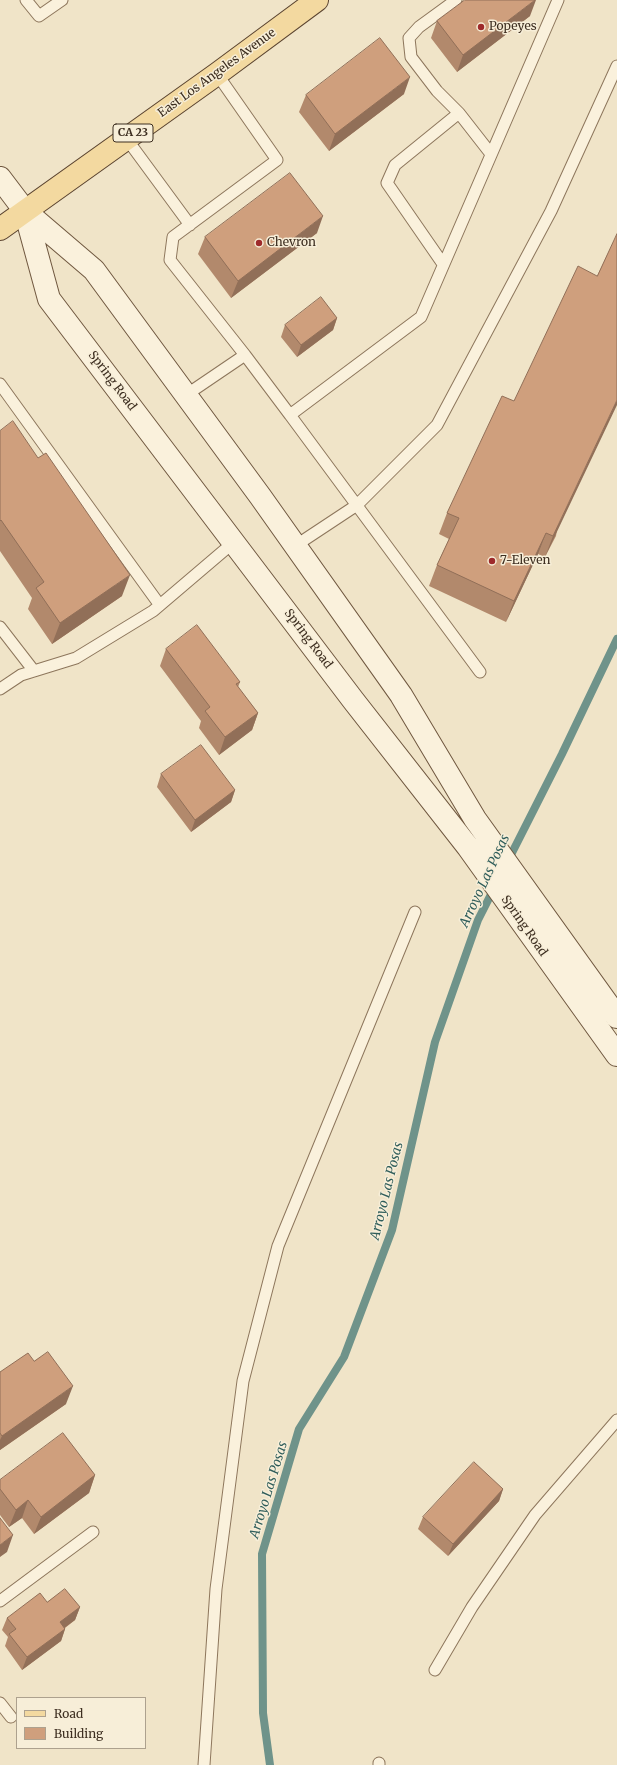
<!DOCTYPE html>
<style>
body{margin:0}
#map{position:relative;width:617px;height:1765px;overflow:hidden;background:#f0e4c8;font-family:Merriweather,serif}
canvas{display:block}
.legend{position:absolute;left:16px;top:1697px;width:130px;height:52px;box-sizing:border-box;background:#f7eed8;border:1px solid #ada18e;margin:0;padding:5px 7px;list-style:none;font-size:12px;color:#3d2e20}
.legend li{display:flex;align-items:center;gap:8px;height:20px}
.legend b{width:20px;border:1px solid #ada18e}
</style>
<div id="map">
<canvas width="617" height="1765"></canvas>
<ul class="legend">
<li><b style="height:5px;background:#f3d9a0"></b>Road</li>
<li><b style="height:11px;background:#cf9f7d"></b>Building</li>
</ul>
</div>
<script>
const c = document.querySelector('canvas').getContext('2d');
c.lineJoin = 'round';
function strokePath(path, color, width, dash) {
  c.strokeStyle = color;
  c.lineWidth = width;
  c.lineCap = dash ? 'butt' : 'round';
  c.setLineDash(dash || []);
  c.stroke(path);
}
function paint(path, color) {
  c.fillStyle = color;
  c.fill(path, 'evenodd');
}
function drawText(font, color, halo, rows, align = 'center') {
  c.font = font + ' Merriweather,serif';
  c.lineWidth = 3;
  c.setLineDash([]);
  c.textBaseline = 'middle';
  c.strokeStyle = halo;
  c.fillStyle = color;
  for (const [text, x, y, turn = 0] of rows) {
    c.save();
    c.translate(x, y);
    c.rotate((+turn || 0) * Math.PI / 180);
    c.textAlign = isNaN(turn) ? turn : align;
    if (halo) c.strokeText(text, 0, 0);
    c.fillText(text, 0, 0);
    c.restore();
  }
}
strokePath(new Path2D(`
 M270 1765 263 1713 262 1554 299 1429 344 1357 392 1230 435 1042 478 920 562 754 617 639`), '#6f938a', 8);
const service = new Path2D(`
 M26 0 39 16 62 0
 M456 0 419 27 409 38 411 57 437 91 459 113
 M217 74 277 160 173 237 170 260 245 355
 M126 138 190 225
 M443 264 387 183 395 165 459 113 491 154
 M0 384 159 604
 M186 395 245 355 290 415
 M295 546 357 505 437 425 551 211 617 66
 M0 627 34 671
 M480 672 290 415 421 317 558 0
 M0 689 21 675 76 658 153 611 234 542
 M0 1601 93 1532
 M435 1670 472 1607 535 1515 617 1420
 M0 1703 11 1717
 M379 1763V1765
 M204 1765 216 1589 243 1381 278 1246 415 912`);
const secondary = new Path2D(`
 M0 178 25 211 94 270 260 496 401 695 475 819 617 1017
 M25 211 49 299 353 700 468 847 617 1055`);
const primary = new Path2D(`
 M0 229 217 74 317 0`);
strokePath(service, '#8d765c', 13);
strokePath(secondary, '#6f573f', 24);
strokePath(primary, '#5b4430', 24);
strokePath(service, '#faf1dc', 11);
strokePath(secondary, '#faf1dc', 22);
strokePath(primary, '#f3d9a0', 22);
paint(new Path2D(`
 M530 16 457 72 431 38 437 21Z
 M404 94 329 151 299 112 306 95Z
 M317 233 231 298 198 254 205 237Z
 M597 276 556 536 545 557 538 554 506 622 429 586 437 565 449 539 439 534 447 513 514 401Z
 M337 318 333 330 297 357 281 337 285 325Z
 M0 431 122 596 52 644 28 609 32 598 0 551Z
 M166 649 240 682 238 687 258 713 252 730 219 755 199 728 201 721 160 666Z
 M161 774 235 790 231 802 191 832 157 787Z
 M34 1361 66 1404 0 1450V1372Z
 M95 1475 89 1493 34 1534 22 1518 9 1527 0 1515V1480Z
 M503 1489 499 1501 448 1556 418 1529 423 1517Z
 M47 1602 80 1607 75 1620 65 1628V1629L61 1641 22 1670 5 1646 8 1637 2 1630 7 1618Z`), '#b2896c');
paint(new Path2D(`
 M535 0H536L530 16 457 72 463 55Z
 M410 77 404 94 329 151 335 134Z
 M323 216 317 233 231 298 238 281Z
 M337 318 333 330 297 357 301 345Z
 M617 400V405L545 557 553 536Z
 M546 533 538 554 506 622 514 601Z
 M130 575 122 596 52 644 60 623Z
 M258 713 252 730 219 755 225 737Z
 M235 790 231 802 191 832 195 820Z
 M73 1386 66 1404 0 1450V1440L2 1436Z
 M95 1475 89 1493 34 1534 41 1517Z
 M503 1489 499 1501 448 1556 453 1544Z
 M28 1500 22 1518 9 1527 16 1510Z
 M13 1535 7 1552 0 1557V1545Z
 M80 1607 75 1620 56 1634 60 1622Z
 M65 1629 61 1641 22 1670 27 1657Z`), '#916f58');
const building = new Path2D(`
 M465 0H535L463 55 437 21Z
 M380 38 410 77 335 134 306 95Z
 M290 173 323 216 238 281 205 237Z
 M617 234V400L553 536 546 533 514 601 437 565 459 518 447 513 502 396 514 401 578 266 597 276Z
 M321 297 337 318 301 345 285 325Z
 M13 421 38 458 46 453 130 575 60 623 36 588 44 582 1 520 0 521V431Z
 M197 625 240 682 236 684 258 713 225 737 205 711 210 707 166 649Z
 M201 745 235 790 195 820 161 774Z
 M48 1352 73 1386 2 1436 0 1433V1372L28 1353 34 1361Z
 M63 1433 95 1475 41 1517 28 1500 16 1510 0 1489V1480Z
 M474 1462 503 1489 453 1544 423 1517Z
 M0 1518 13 1535 0 1545Z
 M65 1589 80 1607 60 1622 65 1629 27 1657 9 1634 16 1629 7 1618 40 1593 47 1602Z`);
paint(building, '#cf9f7d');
strokePath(building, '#916f58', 1);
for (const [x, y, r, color] of [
 [481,27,4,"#9e2a2b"],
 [259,243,4,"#9e2a2b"],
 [492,561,4,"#9e2a2b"]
]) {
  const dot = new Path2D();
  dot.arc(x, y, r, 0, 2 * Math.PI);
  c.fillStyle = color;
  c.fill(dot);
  strokePath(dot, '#f7eed8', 1.5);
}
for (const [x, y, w] of [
 [133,133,40]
]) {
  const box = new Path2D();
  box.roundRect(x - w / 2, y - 9, w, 18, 3);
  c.fillStyle = '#f7eed8';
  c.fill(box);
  strokePath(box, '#3d2e20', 1);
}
drawText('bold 11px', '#3d2e20', null, [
 ["CA 23",133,133]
]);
drawText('12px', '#3d2e20', '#f7eed8', [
 ["Popeyes",489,27],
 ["Chevron",267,243],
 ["7-Eleven",500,561]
], 'left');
drawText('12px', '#3d2e20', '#f7eed8', [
 ["East Los Angeles Avenue",217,73,-36],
 ["Spring Road",112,381,53],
 ["Spring Road",308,639,53],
 ["Spring Road",524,926,55]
]);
drawText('italic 13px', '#2f5d5a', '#f7eed8', [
 ["Arroyo Las Posas",485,881,-65],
 ["Arroyo Las Posas",387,1191,-76],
 ["Arroyo Las Posas",269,1490,-73]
]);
</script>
